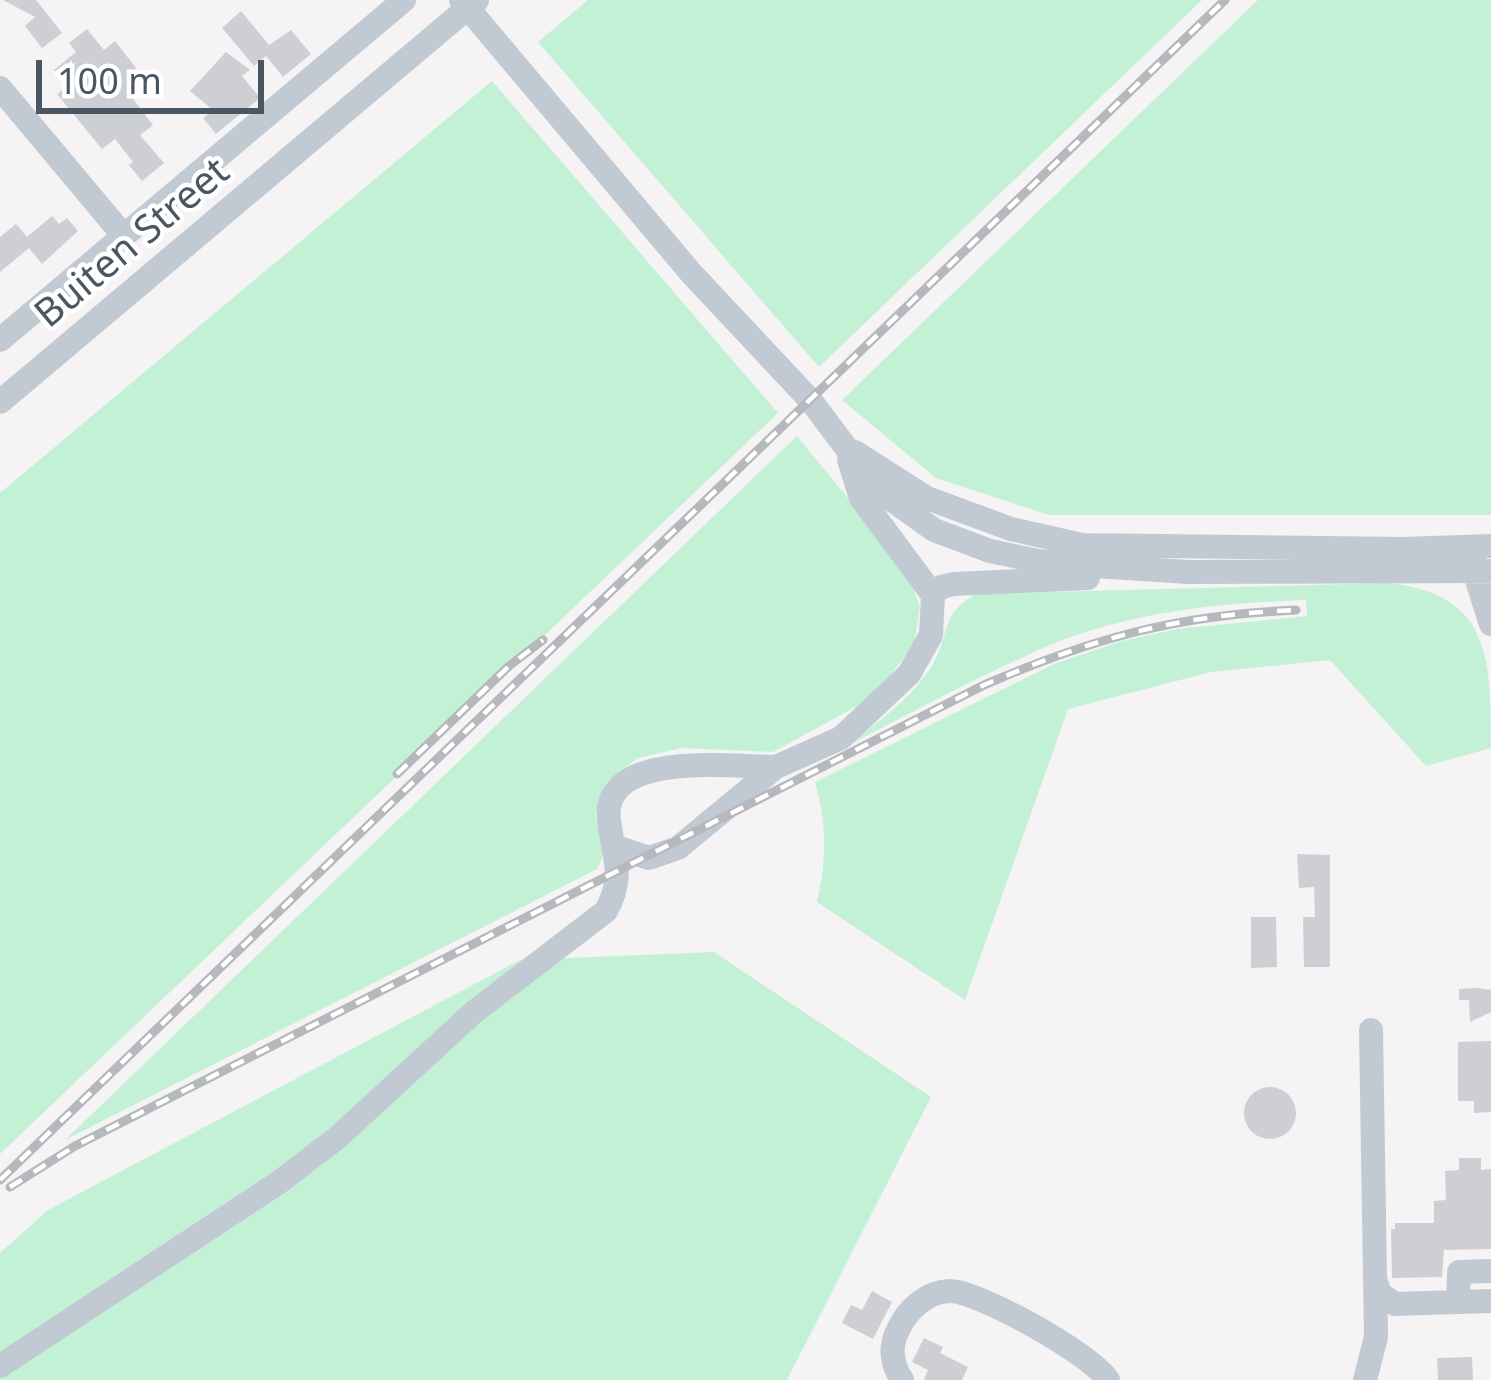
<!DOCTYPE html>
<style>
body{margin:0}
#map{position:relative;width:1491px;height:1380px;overflow:hidden;background:#f5f3f3;font-family:"Noto Sans",sans-serif}
canvas{display:block}
.scale{position:absolute;left:36px;top:60px;width:228px;height:54px;box-sizing:border-box;border:6px solid #4a5661;border-top:0;padding-left:15px;font-size:36px;line-height:42px;white-space:nowrap;color:#4a5661;-webkit-text-stroke:9px #fff;paint-order:stroke}
</style>
<div id="map">
<canvas width="1491" height="1380"></canvas>
<div class="scale">100 m</div>
</div>
<script>
const c = document.querySelector('canvas').getContext('2d');
c.lineJoin = 'round';
function paint(path, color) {
  c.fillStyle = color;
  c.fill(path, 'evenodd');
}
function strokePath(path, color, width, dash) {
  c.strokeStyle = color;
  c.lineWidth = width;
  c.lineCap = dash ? 'butt' : 'round';
  c.setLineDash(dash || []);
  c.stroke(path);
}
function drawText(font, color, halo, rows, align = 'center') {
  c.font = font + ' "Noto Sans",sans-serif';
  c.lineWidth = 9;
  c.setLineDash([]);
  c.textBaseline = 'middle';
  c.strokeStyle = halo;
  c.fillStyle = color;
  for (const [text, x, y, turn = 0] of rows) {
    c.save();
    c.translate(x, y);
    c.rotate((+turn || 0) * Math.PI / 180);
    c.textAlign = isNaN(turn) ? turn : align;
    if (halo) c.strokeText(text, 0, 0);
    c.fillText(text, 0, 0);
    c.restore();
  }
}
paint(new Path2D(`
 M588 0H1202L819 367 538 42Z
 M1258 0H1491V515H1049L936 478 842 400Z
 M492 81 778 413 0 1154V493Z
 M797 436 906 569 920 607 914 645 889 677 859 705 773 752 681 748 638 758 606 782 595 816 605 852 597 869 65 1140Z
 M1388 583C1491 594 1491 658 1491 748L1426 766 1330 660 1211 672 1068 709 965 1000 817 902C827 859 827 825 815 782L1054 664 1122 641 1177 629 1307 616 1306 600C1216 603 1126 612 1043 648 972 679 904 717 835 752 872 728 909 702 933 664 950 634 940 614 976 594Z
 M714 952 931 1097 787 1380H0V1253L48 1210 520 960Z`), '#c3f1d5');
paint(new Path2D(`
 M3 0H36L62 33 42 48 25 26 35 17Z
 M241 11 269 45 291 30 311 54 283 77 266 56 254 66 222 28Z
 M87 29 104 50 115 41 147 82 130 95 153 125 140 135 164 163 142 181 129 165 133 162 115 139 102 149 57 94 66 87 54 70 76 52 69 43Z
 M226 52 250 70 242 76 260 98 216 134 203 118 213 110 190 91Z
 M52 216 59 224 67 218 78 231 42 264 29 248 0 272V237L16 224 27 237Z
 M1297 854 1330 855V967H1304L1303 917H1315L1314 887 1299 888Z
 M1251 917H1276L1277 967 1251 968Z
 M1477 988 1491 990V1012L1470 1022 1469 1000H1459V989Z
 M1491 1041V1112L1474 1113V1101H1458V1042Z
 M1244 1113a26 26 0 1 1 52 0a26 26 0 1 1-52 0Z
 M1459 1158H1481V1170L1491 1169V1249L1444 1250 1442 1277 1392 1278 1391 1229H1395V1223H1434V1201L1446 1200 1445 1171 1459 1170Z
 M872 1291 892 1302 873 1339 842 1323 851 1305 862 1310Z
 M924 1338 943 1347 940 1353 968 1367 962 1380H924L928 1370 912 1362Z
 M1472 1357 1473 1380H1438L1437 1358Z`), '#cdcfd5');
strokePath(new Path2D(`
 M461 0 691 273 811 401 878 490 934 530 990 551 1038 561 1095 566 1188 572 1491 571
 M0 88 123 235
 M0 340 404 0
 M0 402 477 0
 M855 452 927 498 1011 529 1082 545 1402 549 1491 546
 M1474 557V571L1491 624
 M933 595 941 587 954 584 1088 578
 M616 847 649 858 678 848 776 767 841 738 909 674 931 635 933 595 861 498 849 460
 M1375 1279 1380 1294 1395 1304 1491 1301
 M1458 1302 1459 1272 1491 1271
 M0 1366 278 1183 337 1138 474 1012 606 911C625 877 614 857 609 821 600 749 733 767 776 767
 M902 1380C891 1363 889 1346 899 1328 908 1309 927 1292 949 1291 977 1290 1093 1355 1108 1380
 M1365 1380 1376 1337 1371 1030`), '#c1cad2', 24);
const rail = new Path2D(`
 M397 774 509 666 543 640
 M0 1180 1225 0
 M10 1187 75 1146 984 685C1093 638 1177 615 1296 610`);
strokePath(rail, '#b5b8bd', 9);
strokePath(rail, '#fff', 4.5, [14]);
drawText('39px', '#4a5661', '#fff', [
 ["Buiten Street",133,244,-40]
]);
</script>
